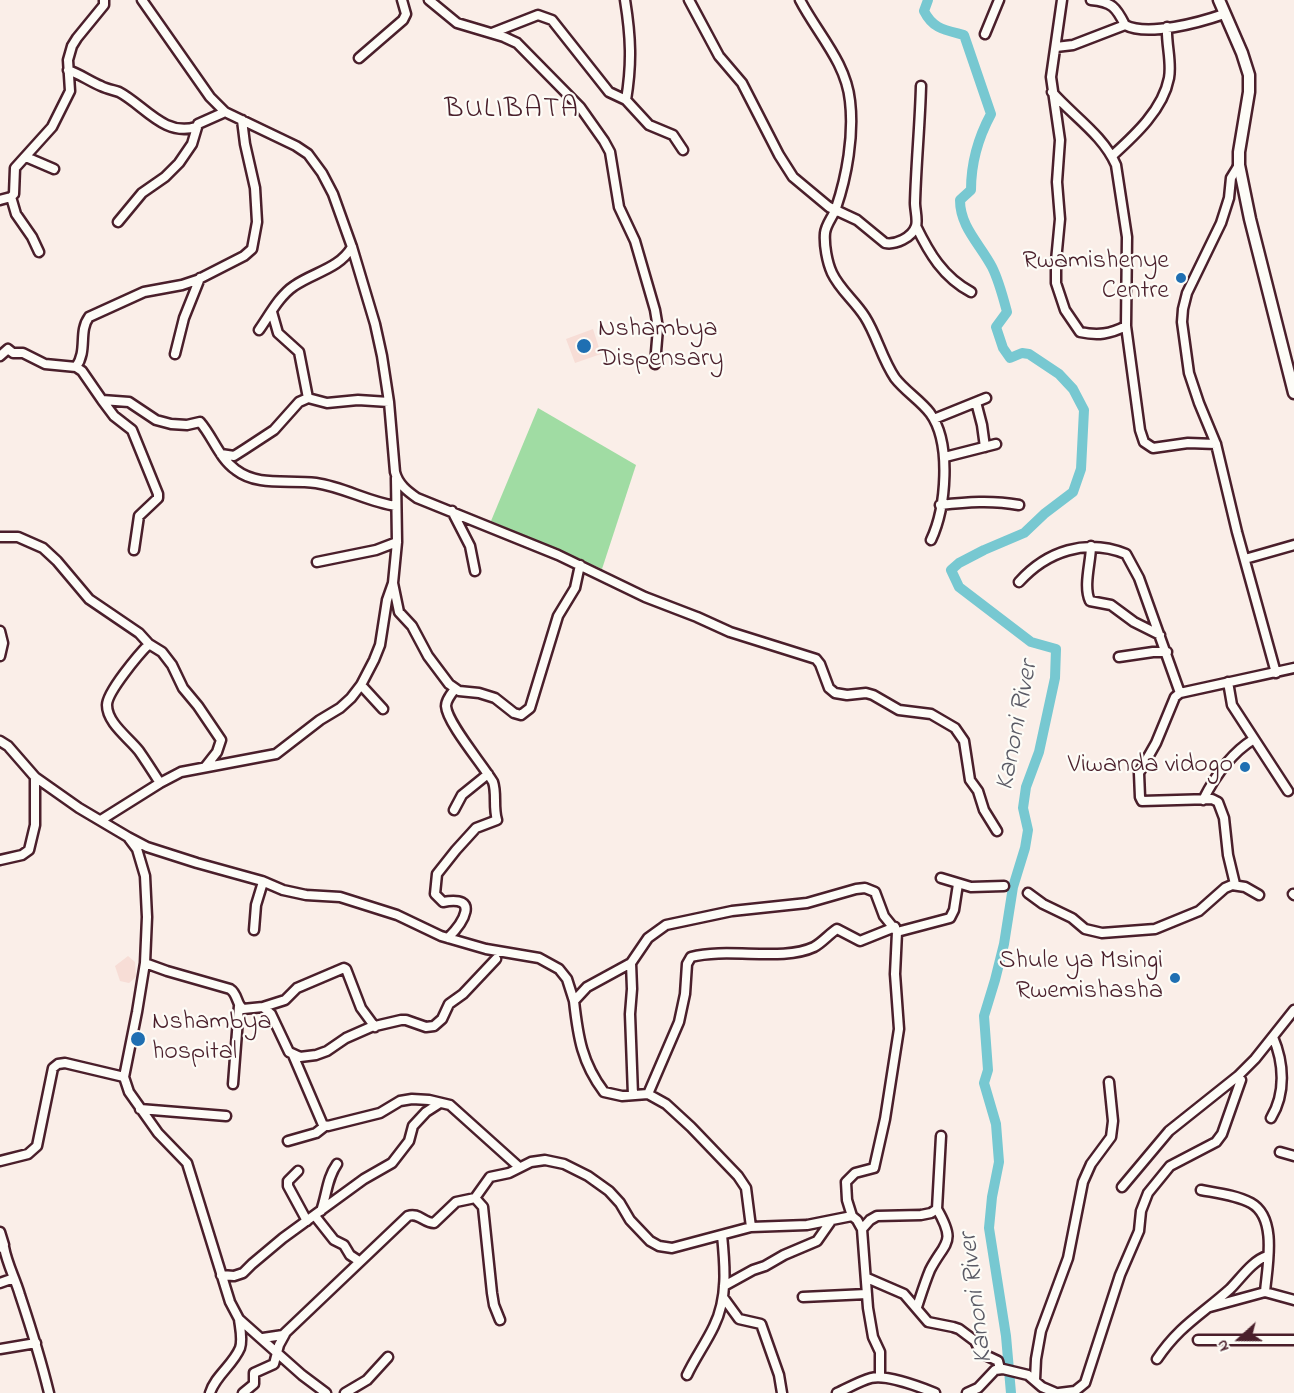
<!DOCTYPE html>
<style>
body{margin:0}
#map{position:relative;width:1294px;height:1393px;overflow:hidden;background:#faeee8;font-family:"Indie Flower",sans-serif}
canvas{display:block}
.north{position:absolute;left:1210px;top:1309px;width:60px;height:60px;-webkit-text-stroke:4px #fdfcf7;paint-order:stroke;rotate:249deg;font-size:16px;font-weight:700;line-height:24px;text-align:center;color:#4a1f2b}
.north::after{content:'';display:block;margin:auto;width:21px;height:27px;background:#4a1f2b;clip-path:polygon(50% 0,100% 100%,50% 72%,0 100%)}
</style>
<div id="map">
<canvas width="1294" height="1393"></canvas>
<div class="north">N</div>
</div>
<script>
const c = document.querySelector('canvas').getContext('2d');
c.lineJoin = 'round';
function paint(path, color) {
  c.fillStyle = color;
  c.fill(path, 'evenodd');
}
function strokePath(path, color, width, dash) {
  c.strokeStyle = color;
  c.lineWidth = width;
  c.lineCap = dash ? 'butt' : 'round';
  c.setLineDash(dash || []);
  c.stroke(path);
}
function drawText(font, color, halo, rows, align = 'center') {
  c.font = font + ' "Indie Flower",sans-serif';
  c.lineWidth = 4.5;
  c.setLineDash([]);
  c.textBaseline = 'middle';
  c.strokeStyle = halo;
  c.fillStyle = color;
  for (const [text, x, y, turn = 0] of rows) {
    c.save();
    c.translate(x, y);
    c.rotate((+turn || 0) * Math.PI / 180);
    c.textAlign = isNaN(turn) ? turn : align;
    if (halo) c.strokeText(text, 0, 0);
    c.fillText(text, 0, 0);
    c.restore();
  }
}
paint(new Path2D(`
 M593 329 601 354 575 363 566 339Z
 M128 956 135 962 136 977 129 983 120 981 115 966Z`), '#f7ddd6');
paint(new Path2D(`
 M538 408 636 465 602 569 491 521Z`), '#a0dca3');
strokePath(new Path2D(`
 M928 0 924 11C933 29 945 30 964 35L991 114C978 138 971 163 971 190L960 200C960 227 980 244 992 267 999 281 1003 297 1007 312L996 327 1003 348 1010 358 1022 353 1029 354 1059 374 1073 389 1084 410 1081 469 1073 492 1044 514 1024 533 984 550 959 563 951 570 959 587 1031 642 1056 649 1055 678 1039 752 1026 787 1023 808 1028 830 1025 848 1013 887 1004 944 995 980 984 1016 988 1070 984 1083 996 1124 999 1162 992 1197 989 1228 1006 1336 1011 1393`), '#77c8d1', 10);
const minor = new Path2D(`
 M142 0 210 97 225 112 296 146 308 154 322 173 333 194 352 247 375 324 382 356 389 402 395 472C398 484 407 491 417 498L558 555 645 597 697 617 730 632 816 659 820 664 829 688 835 693 847 695 866 693 873 695 899 710 931 714 955 728 964 741 970 780 978 791 984 810 997 831
 M429 0 457 23 504 37 517 43 580 107 604 141 610 152 619 207 635 241 655 310 658 328 655 364
 M625 0C631 37 632 64 626 100
 M689 0 719 56 742 83 779 155 793 177 829 207 857 220 885 243C895 245 912 238 916 226 918 220 915 210 915 203 916 164 920 125 921 86
 M800 0C817 33 846 62 850 101 854 135 847 176 836 208 833 217 826 224 825 233 824 245 827 262 832 273 840 290 855 301 865 317 877 336 882 359 895 378 905 391 920 400 930 413 952 443 946 508 931 540
 M1062 0 1051 77 1060 140 1057 182 1060 219 1056 261V283L1065 310 1080 332C1098 336 1110 334 1126 326
 M1091 0C1112 2 1116 7 1125 25 1148 37 1201 22 1224 14
 M492 33 538 15 552 20 609 92 626 100 649 125 673 135 683 150
 M985 34 999 0
 M1056 47 1073 45 1125 25
 M359 58 403 20 406 14 402 0
 M68 70C80 74 89 81 101 86 107 89 113 90 119 92 144 105 164 137 196 127
 M1052 92C1073 116 1103 135 1116 165L1127 237 1126 326 1140 430 1144 442 1153 448 1188 443 1216 444
 M1112 156C1134 136 1163 110 1169 78 1172 62 1166 44 1167 27
 M26 157 54 169
 M1239 165 1231 178 1229 198 1221 223 1187 293 1183 309 1182 322 1189 373 1199 403 1216 444 1237 532 1276 673
 M11 197 16 214 32 237 39 252
 M0 200 11 197 14 194 15 168 52 127 70 91 68 60 72 46 77 38 104 5V0
 M118 222 142 193 165 177 179 163 192 144 198 124 225 112
 M916 226C929 253 943 277 971 292
 M272 312 278 333 299 352 308 398
 M259 330C269 316 279 296 294 286 314 272 339 269 352 247
 M175 354 184 318 200 278
 M0 356 8 349 13 353H23L45 364 76 367 82 371 102 400 129 402 156 420 171 424 187 425 200 422C213 437 219 458 236 470 258 487 289 479 316 483 344 487 368 502 396 506
 M76 367C88 350 78 332 89 317L144 292 182 285 197 280 244 256 252 249 257 222 255 188 245 144 242 120
 M102 400 114 416 132 430 158 494V498L139 516 134 550
 M976 402 982 425 985 447
 M934 419 986 398
 M221 454 234 456 245 449 274 430 299 402 308 398 327 403 358 400 389 402
 M945 457 996 444
 M940 505C967 502 992 500 1019 505
 M452 511 470 546 475 571
 M0 537H18L43 548 57 561 89 599 139 633 149 644 162 652 172 665 183 688 198 706 221 740 217 752 206 766
 M1091 546C1091 562 1083 586 1090 601L1111 605 1134 622 1160 635
 M1245 559 1294 545
 M317 562 376 550 397 542
 M1019 582C1047 551 1086 538 1126 554L1139 578 1180 693
 M393 583 399 612 412 626 428 656 449 684 459 691 479 693 495 698 514 713 521 715 530 708 558 616 575 588 580 565
 M0 631 3 643 0 656
 M149 644C139 654 107 692 107 705 107 723 129 738 139 751 146 761 153 772 160 783
 M1119 657 1153 652H1167
 M1228 682 1232 705 1288 791
 M361 685 383 709
 M0 741 8 746 35 777 79 808 128 837 137 849 145 876 147 917 145 963 137 1012 124 1077 129 1092 158 1133 187 1163 230 1302 239 1319 302 1375 326 1393
 M1203 800C1215 776 1231 753 1254 739
 M454 810 462 795 488 774
 M101 820 160 783 181 772 276 754 320 720 340 708 351 698 361 685 374 660 380 645 387 600 393 583 397 542 396 478
 M128 837 147 847 197 863 262 881 283 890 306 895 340 897 397 915 441 936 486 949 539 958 559 969 567 979 574 1001 587 987 631 963 648 938 666 925 732 911 807 903 856 889 865 888 875 892 884 916 897 932 895 974 899 1029 885 1119 874 1168 855 1173 846 1182 847 1200 852 1216 807 1225 751 1227 672 1248 659 1246 650 1241 630 1220 620 1203 609 1191 588 1176 564 1164 545 1160 531 1162 509 1173 490 1177 475 1198 456 1202 434 1223C424 1223 418 1212 408 1216L283 1335 263 1338
 M0 860 22 855 29 850 35 825V777
 M941 878 971 887 1004 886
 M1235 884 1228 855 1224 818 1218 802 1212 799 1142 801 1140 797 1139 773 1156 743 1175 697 1180 693 1294 668
 M1028 893 1043 904 1072 918 1085 929 1102 933 1155 929 1199 911 1225 888 1232 885 1245 887 1259 895
 M1293 894 1294 895
 M254 930 256 905 263 882
 M897 932 950 918 954 910 958 884
 M448 938C463 923 481 895 443 902L435 894 437 874 456 850 476 828 497 820C493 807 497 793 493 782 483 765 447 723 446 706 446 700 451 694 455 689
 M145 963 167 971 230 989C238 994 236 1004 243 1009L263 1007 271 1014 289 1052 300 1057 316 1055 327 1051 346 1038 371 1027 401 1020H406L426 1027 434 1026 442 1019 449 1004 463 994 496 959
 M631 963 632 989 630 1014 633 1095
 M574 1001C578 1037 582 1063 604 1092L622 1096 648 1094 666 1104 691 1127 738 1176 746 1188 751 1227
 M263 1007 285 1000 297 988 344 968 346 969 361 1008 375 1027
 M293 1055 323 1125 328 1126 380 1113 400 1101 412 1099 429 1100 450 1105 519 1167
 M233 1084 239 1006
 M648 1094 679 1022 685 994 687 964 691 957C728 947 782 962 814 947 823 942 829 934 837 929L860 941 895 927
 M140 1109 226 1116
 M1271 1118C1286 1093 1284 1063 1273 1037
 M288 1141 316 1133 325 1126
 M1280 1152 1294 1156
 M0 1161 28 1154 37 1146 53 1068 58 1064 65 1063 124 1077
 M298 1171 288 1181V1186L307 1221
 M1122 1187 1169 1131 1238 1076 1255 1059 1294 1010
 M1201 1190C1217 1193 1236 1195 1251 1203 1278 1218 1267 1267 1265 1292
 M475 1198 483 1207 492 1293 494 1305 500 1320
 M321 1211C327 1194 327 1178 337 1164
 M315 1216 334 1240 344 1245 350 1255 359 1261
 M852 1216 857 1220 862 1229 868 1308 873 1337 880 1352V1377
 M862 1229 870 1220 877 1216 921 1215 931 1213 937 1209 941 1136
 M0 1232 4 1245 2 1248
 M4 1247C7 1264 15 1278 20 1295 31 1328 41 1360 49 1393
 M221 1275 234 1276 243 1273 252 1264 283 1238 364 1179 392 1163 409 1141 413 1126 426 1112 440 1103
 M867 1278 904 1294 928 1322 953 1327 959 1329 975 1341 981 1353 998 1361 1000 1369
 M0 1283 14 1278
 M724 1286 753 1270 765 1266 784 1255 817 1241 831 1221
 M723 1297 739 1319 761 1324 779 1375 782 1393
 M803 1297 867 1294
 M917 1307C921 1295 925 1282 930 1270 945 1241 957 1244 937 1209
 M1210 1307 1265 1292 1294 1300
 M1198 1340H1294
 M0 1349 36 1343
 M1157 1359C1179 1326 1201 1315 1230 1289 1241 1278 1252 1261 1267 1256
 M687 1375C695 1358 706 1343 714 1326 728 1298 725 1265 722 1235
 M1035 1380 1036 1359 1041 1331 1068 1258 1083 1182 1091 1164 1111 1137 1113 1121 1109 1082
 M210 1393C215 1376 233 1365 240 1348 243 1339 240 1328 239 1319
 M243 1393 254 1384V1373L274 1364 279 1345 285 1334
 M345 1393 367 1380 388 1357
 M837 1393C848 1388 860 1381 871 1378 887 1374 920 1387 935 1393
 M967 1393 978 1388 995 1370 1003 1369 1028 1375 1042 1387 1056 1393
 M1059 1393 1075 1391 1085 1383 1120 1275 1139 1231 1141 1211 1148 1193 1170 1166 1216 1142 1222 1134 1241 1080`);
const major = new Path2D(`
 M1219 0 1242 53 1249 75V92L1239 152V165L1250 219 1294 393`);
strokePath(minor, '#4a1f2b', 13);
strokePath(major, '#4a1f2b', 15);
strokePath(minor, '#fdfcf7', 8);
strokePath(major, '#fdfcf7', 10);
for (const [x, y, r, color] of [
 [1181,278,6,"#1f6fb2"],
 [584,346,8,"#1f6fb2"],
 [1245,767,6,"#1f6fb2"],
 [1175,978,6,"#1f6fb2"],
 [138,1039,8,"#1f6fb2"]
]) {
  const dot = new Path2D();
  dot.arc(x, y, r, 0, 2 * Math.PI);
  c.fillStyle = color;
  c.fill(dot);
  strokePath(dot, '#fdfcf7', 2);
}
drawText('26px', '#4a1f2b', '#fdfcf7', [
 ["Rwamishenye",1169,263],
 ["Centre",1169,293],
 ["Nshambya",598,331,"left"],
 ["Dispensary",598,361,"left"],
 ["Viwanda vidogo",1233,767],
 ["Shule ya Msingi",1163,963],
 ["Rwemishasha",1163,993],
 ["Nshambya",152,1024,"left"],
 ["hospital",152,1054,"left"]
], 'right');
drawText('italic 27px', '#5a5a65', '#fdfcf7', [
 ["Kanoni River",1019,726,-79],
 ["Kanoni River",978,1298,-97]
]);
c.letterSpacing = '1.5px';
drawText('28px', '#4a1f2b', '#fdfcf7', [
 ["BULIBATA",512,111]
]);
c.letterSpacing = '0px';
</script>
